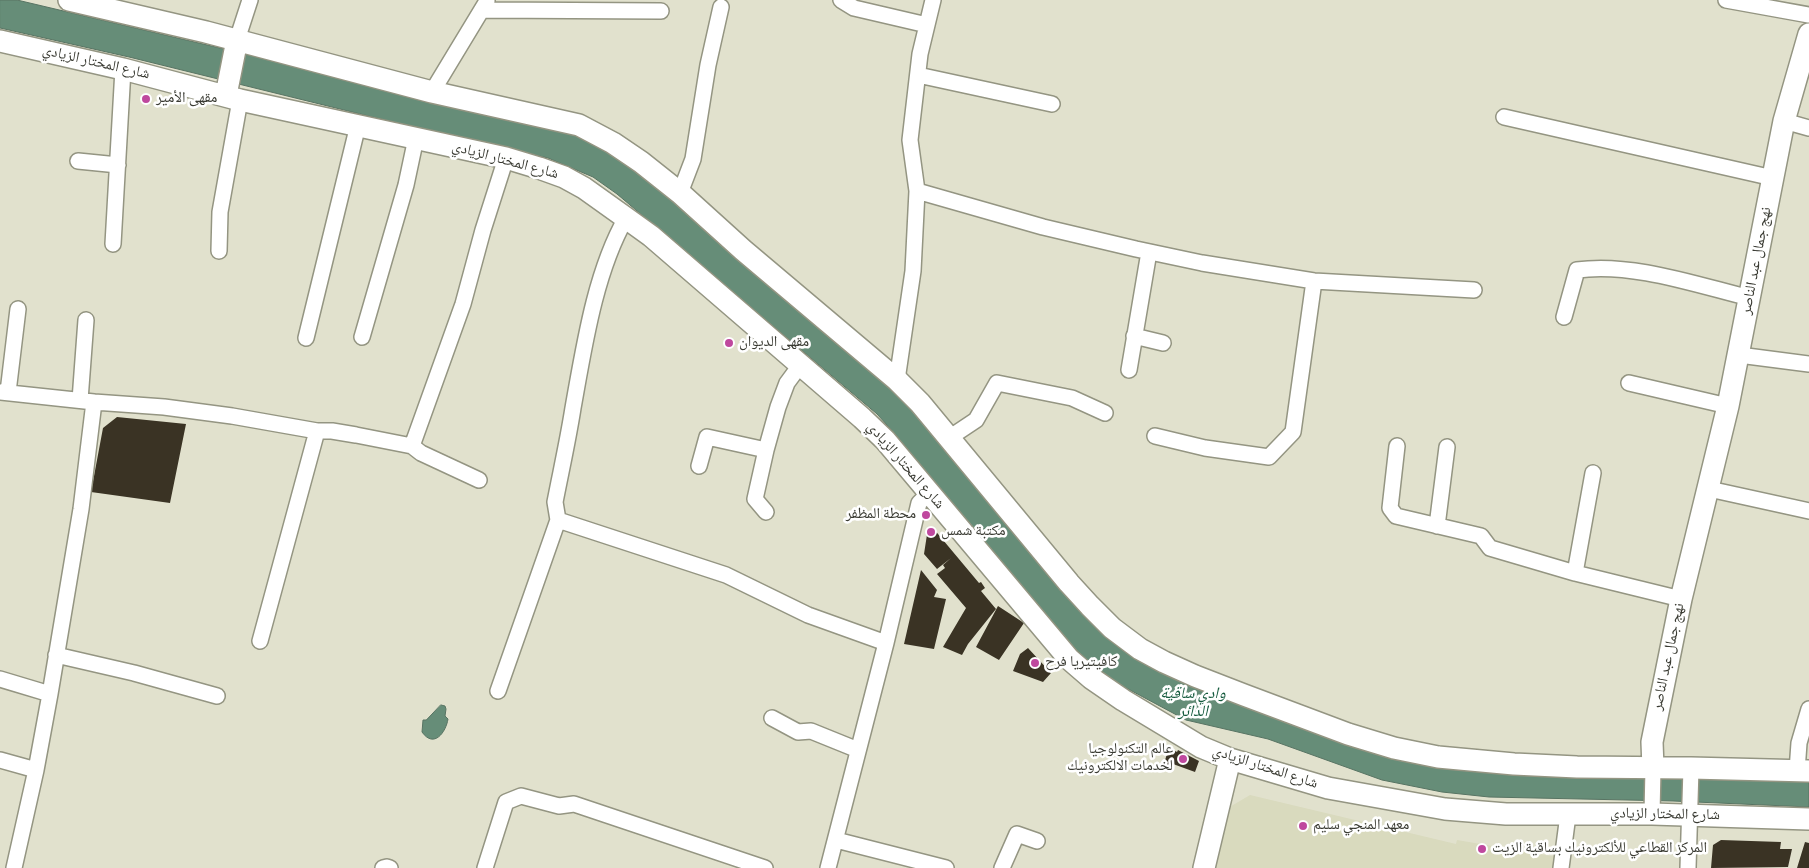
<!DOCTYPE html>
<meta charset="utf-8">
<style>
body{margin:0}
canvas{display:block;background:#e1e1cd}
</style>
<canvas width="1809" height="868"></canvas>
<script>
const c = document.querySelector('canvas').getContext('2d');
c.lineJoin = 'round';
function paint(path, color) {
  c.fillStyle = color;
  c.fill(path, 'evenodd');
}
function strokePath(path, color, width, dash) {
  c.strokeStyle = color;
  c.lineWidth = width;
  c.lineCap = dash ? 'butt' : 'round';
  c.setLineDash(dash || []);
  c.stroke(path);
}
function drawText(font, color, halo, rows, align = 'center') {
  c.font = font + ' "Source Sans 3","Noto Naskh Arabic",sans-serif';
  c.lineWidth = 5;
  c.setLineDash([]);
  c.textBaseline = 'middle';
  c.strokeStyle = halo;
  c.fillStyle = color;
  for (const [text, x, y, turn = 0] of rows) {
    c.save();
    c.translate(x, y);
    c.rotate((+turn || 0) * Math.PI / 180);
    c.textAlign = isNaN(turn) ? turn : align;
    if (halo) c.strokeText(text, 0, 0);
    c.fillText(text, 0, 0);
    c.restore();
  }
}
paint(new Path2D(`
 M1250 795 1456 844 1457 840 1557 857 1555 868H1215L1228 808Z`), '#d9dabe');
const water = new Path2D(`
 M0 0H17L554 127 582 137 609 151 651 182 898 392 1084 613 1374 750 1809 779V807L1673 801 1489 797 1442 792 1382 780 1268 739 1186 720 1115 682 1081 655 1057 630 896 435 877 414 617 194 593 177 548 158 417 128 129 57 0 28Z
 M441 705 445 706 446 709 445 716 448 719C446 732 434 749 422 732L423 720H426Z`);
paint(water, '#668d78');
strokePath(water, '#587463', 1);
paint(new Path2D(`
 M117 417 186 424 170 503 91 492 103 428Z
 M928 528H933L979 583 981 582 985 588 981 591 996 609 968 644 962 655 943 647 966 608 937 574 945 568 943 565 951 558 937 569 924 554Z
 M921 570 937 590 934 597 946 599 934 649 904 644Z
 M998 606 1024 623 999 660 976 647Z
 M1028 648 1051 673 1043 682 1013 671 1020 654Z
 M1169 747 1177 752 1178 750 1199 761 1195 772 1173 764 1172 769 1163 767Z
 M1721 840 1781 842 1780 849H1792L1788 867 1711 868 1713 845Z
 M1805 842 1809 843V868H1797Z`), '#3a3324');
const street = new Path2D(`
 M841 0 854 8 927 25
 M1726 0 1809 15
 M483 10 661 11
 M237 40 250 0
 M918 75 1052 104
 M432 92 487 1
 M1504 117 1773 178
 M1784 121 1809 128
 M78 161 118 165
 M917 191 1043 227 1136 249 1202 263 1314 281 1474 290
 M680 193 693 159 708 65 721 7
 M626 218C595 272 584 347 573 408 568 440 561 471 555 502L558 520 726 575 808 615 886 643
 M113 244 123 69
 M219 251 220 212 240 100
 M1564 317 1577 270C1631 262 1697 285 1750 298
 M1134 336 1163 343
 M362 337 406 185 416 138
 M306 338 358 125
 M1739 355 1809 364
 M1129 370 1149 252
 M897 380 913 271 917 191 910 140 920 54 933 0
 M1629 383 1728 406
 M0 392 94 402 164 407 232 416 317 431H332L356 435 412 446 421 453 479 480
 M8 392 18 309
 M80 400 86 320
 M1155 436 1205 448 1269 457 1293 432 1314 281
 M949 438 976 420 997 383 1072 398 1105 413
 M412 446 463 304 483 230 506 158
 M1397 446 1390 508 1396 516 1481 536 1490 548 1575 573 1681 599
 M699 466 707 437 766 450 778 407 787 383 801 364
 M1709 489 1809 511
 M766 512 755 499 766 450
 M1437 526 1447 447
 M1575 573 1593 473
 M260 641 317 431
 M56 655 134 673 217 696
 M0 679 50 694
 M498 691 558 520
 M772 718 798 732 811 731 858 750
 M0 760 36 770
 M1797 771 1799 743 1809 709
 M1652 814 1653 768
 M836 840 946 868
 M14 868 36 770 50 694 81 509 94 402
 M383 868 387 867 390 868
 M485 868 506 802 521 796 559 806 574 804 765 868
 M828 868 886 643 919 503 929 493
 M1002 868 1017 834 1037 841
 M1561 868 1568 815
 M1688 868 1691 768`);
const secondary = new Path2D(`
 M69 0 206 32 432 92 579 125 613 143 641 162 680 193 743 250 897 380 920 403 1069 583 1090 606 1112 628 1140 649 1164 662 1195 676 1244 695 1348 734 1394 748 1438 757 1514 764 1577 767 1691 768 1809 771
 M0 41 123 69 240 100 506 158 539 168 564 177 584 188 626 218 651 236 862 418 885 440 1069 659 1091 678 1123 700 1201 747 1230 759 1328 788 1445 809 1506 814H1652L1809 819
 M226 95 237 40
 M1653 768 1652 742 1681 599 1728 406 1784 121 1809 34
 M1204 868 1230 759`);
strokePath(street, '#949582', 18);
strokePath(secondary, '#949582', 24);
strokePath(street, '#fff', 15);
strokePath(secondary, '#fff', 21);
for (const [x, y, r, color] of [
 [146,99,5,"#bf489e"],
 [729,343,5,"#bf489e"],
 [926,515,5,"#bf489e"],
 [931,532,5,"#bf489e"],
 [1035,663,5,"#bf489e"],
 [1183,759,5,"#bf489e"],
 [1303,826,5,"#bf489e"],
 [1482,849,5,"#bf489e"]
]) {
  const dot = new Path2D();
  dot.arc(x, y, r, 0, 2 * Math.PI);
  c.fillStyle = color;
  c.fill(dot);
  strokePath(dot, '#fff', 2);
}
drawText('15px', '#393a32', '#fff', [
 ["شارع المختار الزيادي",96,63,13],
 ["شارع المختار الزيادي",505,161,15],
 ["نهج جمال عبد الناصر",1757,261,-79],
 ["شارع المختار الزيادي",905,466,49],
 ["نهج جمال عبد الناصر",1669,657,-78],
 ["شارع المختار الزيادي",1265,768,18],
 ["شارع المختار الزيادي",1665,815,1]
]);
drawText('15px', '#393a32', '#fff', [
 ["مقهى الأمير",156,99],
 ["مقهى الديوان",739,343],
 ["محطة المظفر",916,515,"right"],
 ["مكتبة شمس",941,532],
 ["كافيتيريا فرح",1045,663],
 ["عالم التكنولوجيا",1173,750,"right"],
 ["لخدمات الالكترونيك",1173,767,"right"],
 ["معهد المنجي سليم",1313,826],
 ["المركز القطاعي للألكترونيك بساقية الزيت",1492,849]
], 'left');
drawText('italic 16px', '#145a3d', '#fff', [
 ["وادي ساقية",1193,694],
 ["الدائر",1193,712]
]);
</script>
